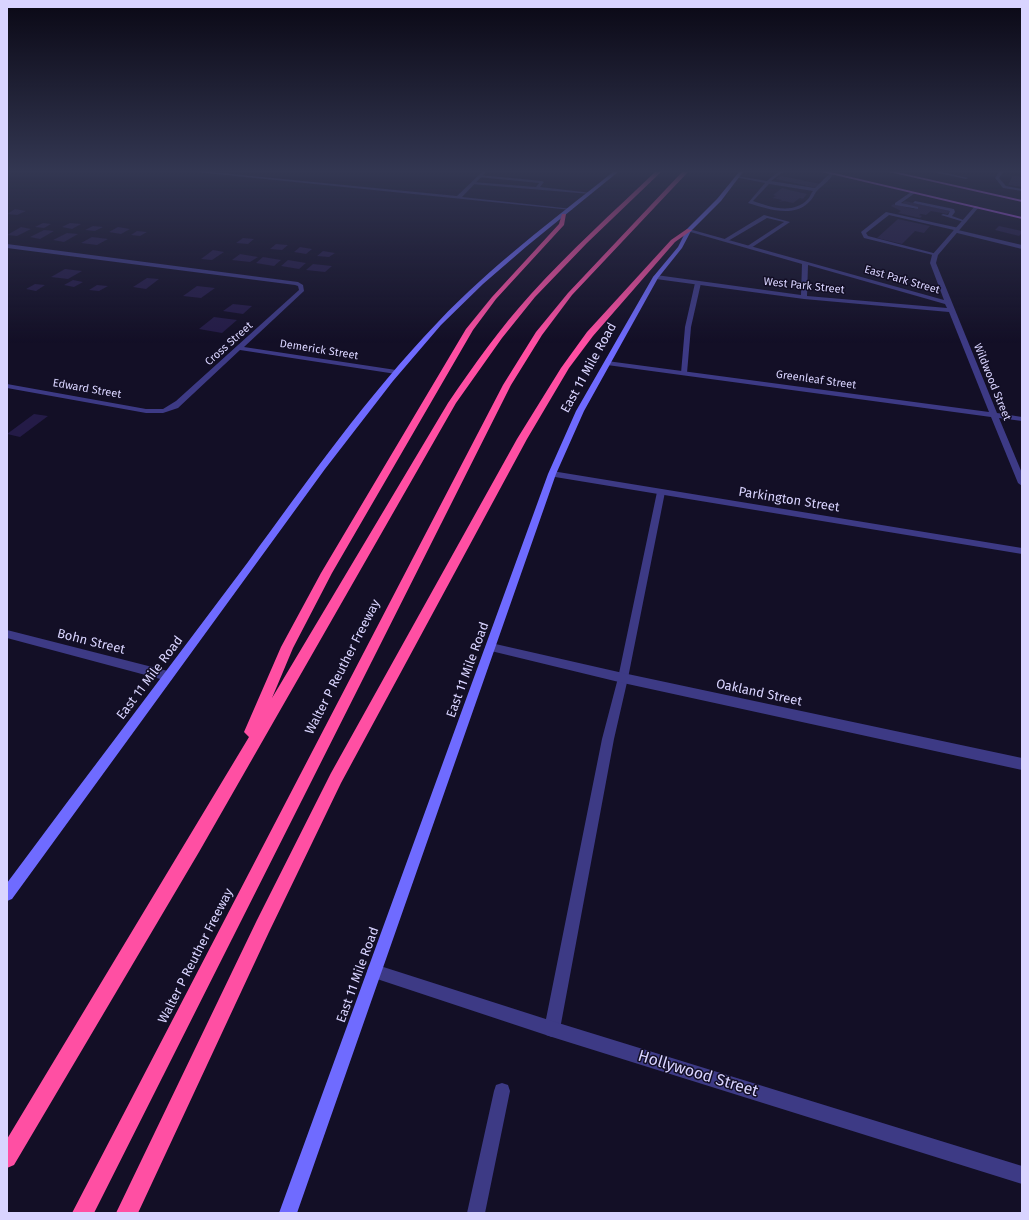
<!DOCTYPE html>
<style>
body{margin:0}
#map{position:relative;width:1029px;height:1220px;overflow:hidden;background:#130f26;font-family:"Fira Sans",sans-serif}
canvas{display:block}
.frame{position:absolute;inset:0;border:8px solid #d9d4ff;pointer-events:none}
</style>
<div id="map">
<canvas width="1029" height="1220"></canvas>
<div class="frame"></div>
</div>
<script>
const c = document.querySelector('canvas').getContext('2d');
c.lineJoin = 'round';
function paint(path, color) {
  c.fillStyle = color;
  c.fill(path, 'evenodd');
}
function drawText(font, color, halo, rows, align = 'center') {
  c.font = font + ' "Fira Sans",sans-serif';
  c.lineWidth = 3;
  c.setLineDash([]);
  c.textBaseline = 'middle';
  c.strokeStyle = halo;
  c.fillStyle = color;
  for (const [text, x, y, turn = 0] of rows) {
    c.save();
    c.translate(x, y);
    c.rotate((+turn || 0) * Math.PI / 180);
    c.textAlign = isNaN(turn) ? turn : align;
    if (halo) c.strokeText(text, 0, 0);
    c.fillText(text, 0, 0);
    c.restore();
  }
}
paint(new Path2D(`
 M1013 175 1022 177V187L1008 185Z
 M781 176 821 184 816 188 776 179Z
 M782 188 794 191 807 194 803 199 800 198 793 203 784 201 779 202 782 200 772 198 776 196 773 195Z
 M905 201 951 211 947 214 931 211 926 215 921 214 919 215 922 216 920 218 898 213 901 211 891 206 893 204 914 209 916 207 901 204Z
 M15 209 26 211 17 215 7 214Z
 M898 219 930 226 924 233 915 231 902 244 877 238Z
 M43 223 51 224 44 228 35 227Z
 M70 223 81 224 72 229 62 227Z
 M93 226 103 227 95 231 85 230Z
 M999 226 1022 231V233L1019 236 995 230Z
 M21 227 31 229 17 236 7 235Z
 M118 227 130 229 121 234 109 232Z
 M44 230 54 231 40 239 30 237Z
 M137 231 147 232 140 236 131 235Z
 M67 233 78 234 64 242 53 240Z
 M92 237 108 239 97 245 81 243Z
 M243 238 254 239 248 244 236 243Z
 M276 244 288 245 282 250 270 249Z
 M300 247 312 249 306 254 294 252Z
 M213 250 224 252 212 260 201 259Z
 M323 251 335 253 329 257 317 256Z
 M240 254 258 257 250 262 232 260Z
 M263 257 281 260 274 266 256 263Z
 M288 260 306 263 299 269 281 266Z
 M313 264 332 266 325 272 306 270Z
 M65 269 82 271 68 279 51 277Z
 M147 278 159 279 146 289 133 287Z
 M73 280 83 282 74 287 64 285Z
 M35 284 45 285 36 291 26 289Z
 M97 285 108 286 99 291 89 290Z
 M197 286 215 288 201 298 183 296Z
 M233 304 252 306 243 314 223 311Z
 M214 317 237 320 222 333 199 329Z
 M34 414 48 416 20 437 7 434Z`), '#241b47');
paint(new Path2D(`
 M778 172H783L771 181 815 188 830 173 833 174C829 182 821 186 816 192 814 195 813 198 811 200 795 219 768 209 748 203L765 183 735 177 737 176 767 181ZM769 184 813 191C811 193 810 197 808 199 793 215 770 207 753 201Z
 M933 172H942L968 178 966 179Z
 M999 172H1003L999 178 1006 186 1022 189V191L1003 188 995 178Z
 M480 175 542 181 544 182 540 187 592 193 590 194 471 184 473 182 536 187 539 183 478 177Z
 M911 192 915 193 901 203 918 207V209L895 205V203Z
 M915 201 954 209 955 212 952 216 966 221 964 222 941 215 943 214 948 215 950 211 913 203Z
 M886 212 959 228 958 230 1022 245V249L953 232 954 230 889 215 866 233 868 236 937 254V256L864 238 861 232Z
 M764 215 790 222 751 248 746 247 784 222 767 218 728 241 723 240Z
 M698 281 701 283 691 327 687 373 684 375 681 373 685 327 695 283Z
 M661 489 665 492 628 678 614 739 560 1029 558 1035 552 1037 546 1035 544 1029 602 739 618 678 657 492Z
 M502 1083 508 1085 510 1091 485 1213H467L494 1091 496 1085Z`), '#3d3a85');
paint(new Path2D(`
 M196 172H211L457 196 482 172H486L462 197 573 209 571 210Z
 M975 206 979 207 938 255 936 263 997 413 1022 417V421L999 418 1022 473V486L1018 483 991 417 607 365 604 363 607 361 989 412 949 312 804 299 656 279 653 277 656 275 801 295 802 264 687 231 689 229 944 300 930 263 932 255ZM808 265 945 304 947 308 807 296Z
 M7 244 298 282 303 285 304 291 244 347 396 370 399 372 396 374 240 350 178 408 163 413H146L7 388V384L146 409H163L176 401 299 290 298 286 295 285 7 248Z
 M552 471 1022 548V554L549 476V472Z
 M7 630 168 671 172 673 173 676 172 679 168 681 7 638Z
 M491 643 623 673 1022 758V770L623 683 491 651 487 650 486 647 487 644Z
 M374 964 552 1021 1022 1166V1184L552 1037 374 978 369 976 367 971 369 966Z`), '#3d3a85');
paint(new Path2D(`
 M613 172H618L527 246 483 284 441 325 393 381 325 469 12 899 7 901V883C87 775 168 669 248 562 308 480 367 396 438 322 491 266 553 220 613 172Z
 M739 172H743L721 201 691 231 682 248 658 278 584 411 556 474 297 1213H279L548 474 576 411 653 277 678 247 687 229 717 199Z`), '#6f6bff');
paint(new Path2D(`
 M822 172H830L1022 217V219Z
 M889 172H897L1022 200V202Z`), '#c25bff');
paint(new Path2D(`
 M655 172H661L587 243 535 297 502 338 456 403 199 852 14 1165 7 1168V1139L249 737 244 732 281 647 321 573 466 329 492 297 559 224 562 214H566L564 225 496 299 473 330 332 573 293 648 272 698 448 403C474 365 500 328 531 294 570 251 613 212 655 172Z
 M682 172H688L572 295 542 335 511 385 94 1213H72L503 385 536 332 568 293Z
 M687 229 692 230 675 242 593 336 569 368 527 439 341 783 269 932 138 1213H116L257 920 331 773 517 439 561 368 587 332 671 240Z`), '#ff4fa3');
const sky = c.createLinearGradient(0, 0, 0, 343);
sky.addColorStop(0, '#0a0815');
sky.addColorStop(0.5, '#333752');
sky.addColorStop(1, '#33375200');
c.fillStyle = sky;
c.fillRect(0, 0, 1029, 343);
drawText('11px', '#d9d4ff', '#130f26', [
 ["East Park Street",902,280,16],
 ["West Park Street",804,286,6],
 ["Cross Street",229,344,-42],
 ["Demerick Street",319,350,9],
 ["Greenleaf Street",816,380,8],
 ["Wildwood Street",992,382,68],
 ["Edward Street",87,389,10]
]);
drawText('13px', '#d9d4ff', '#130f26', [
 ["East 11 Mile Road",589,368,-61],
 ["Parkington Street",789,500,9],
 ["Bohn Street",91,642,14],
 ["Walter P Reuther Freeway",343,667,-63],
 ["East 11 Mile Road",468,670,-70],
 ["East 11 Mile Road",150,678,-53],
 ["Oakland Street",759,693,12],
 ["Walter P Reuther Freeway",196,956,-63],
 ["East 11 Mile Road",358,975,-70]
]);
drawText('16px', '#d9d4ff', '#130f26', [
 ["Hollywood Street",698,1074,17]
]);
</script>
